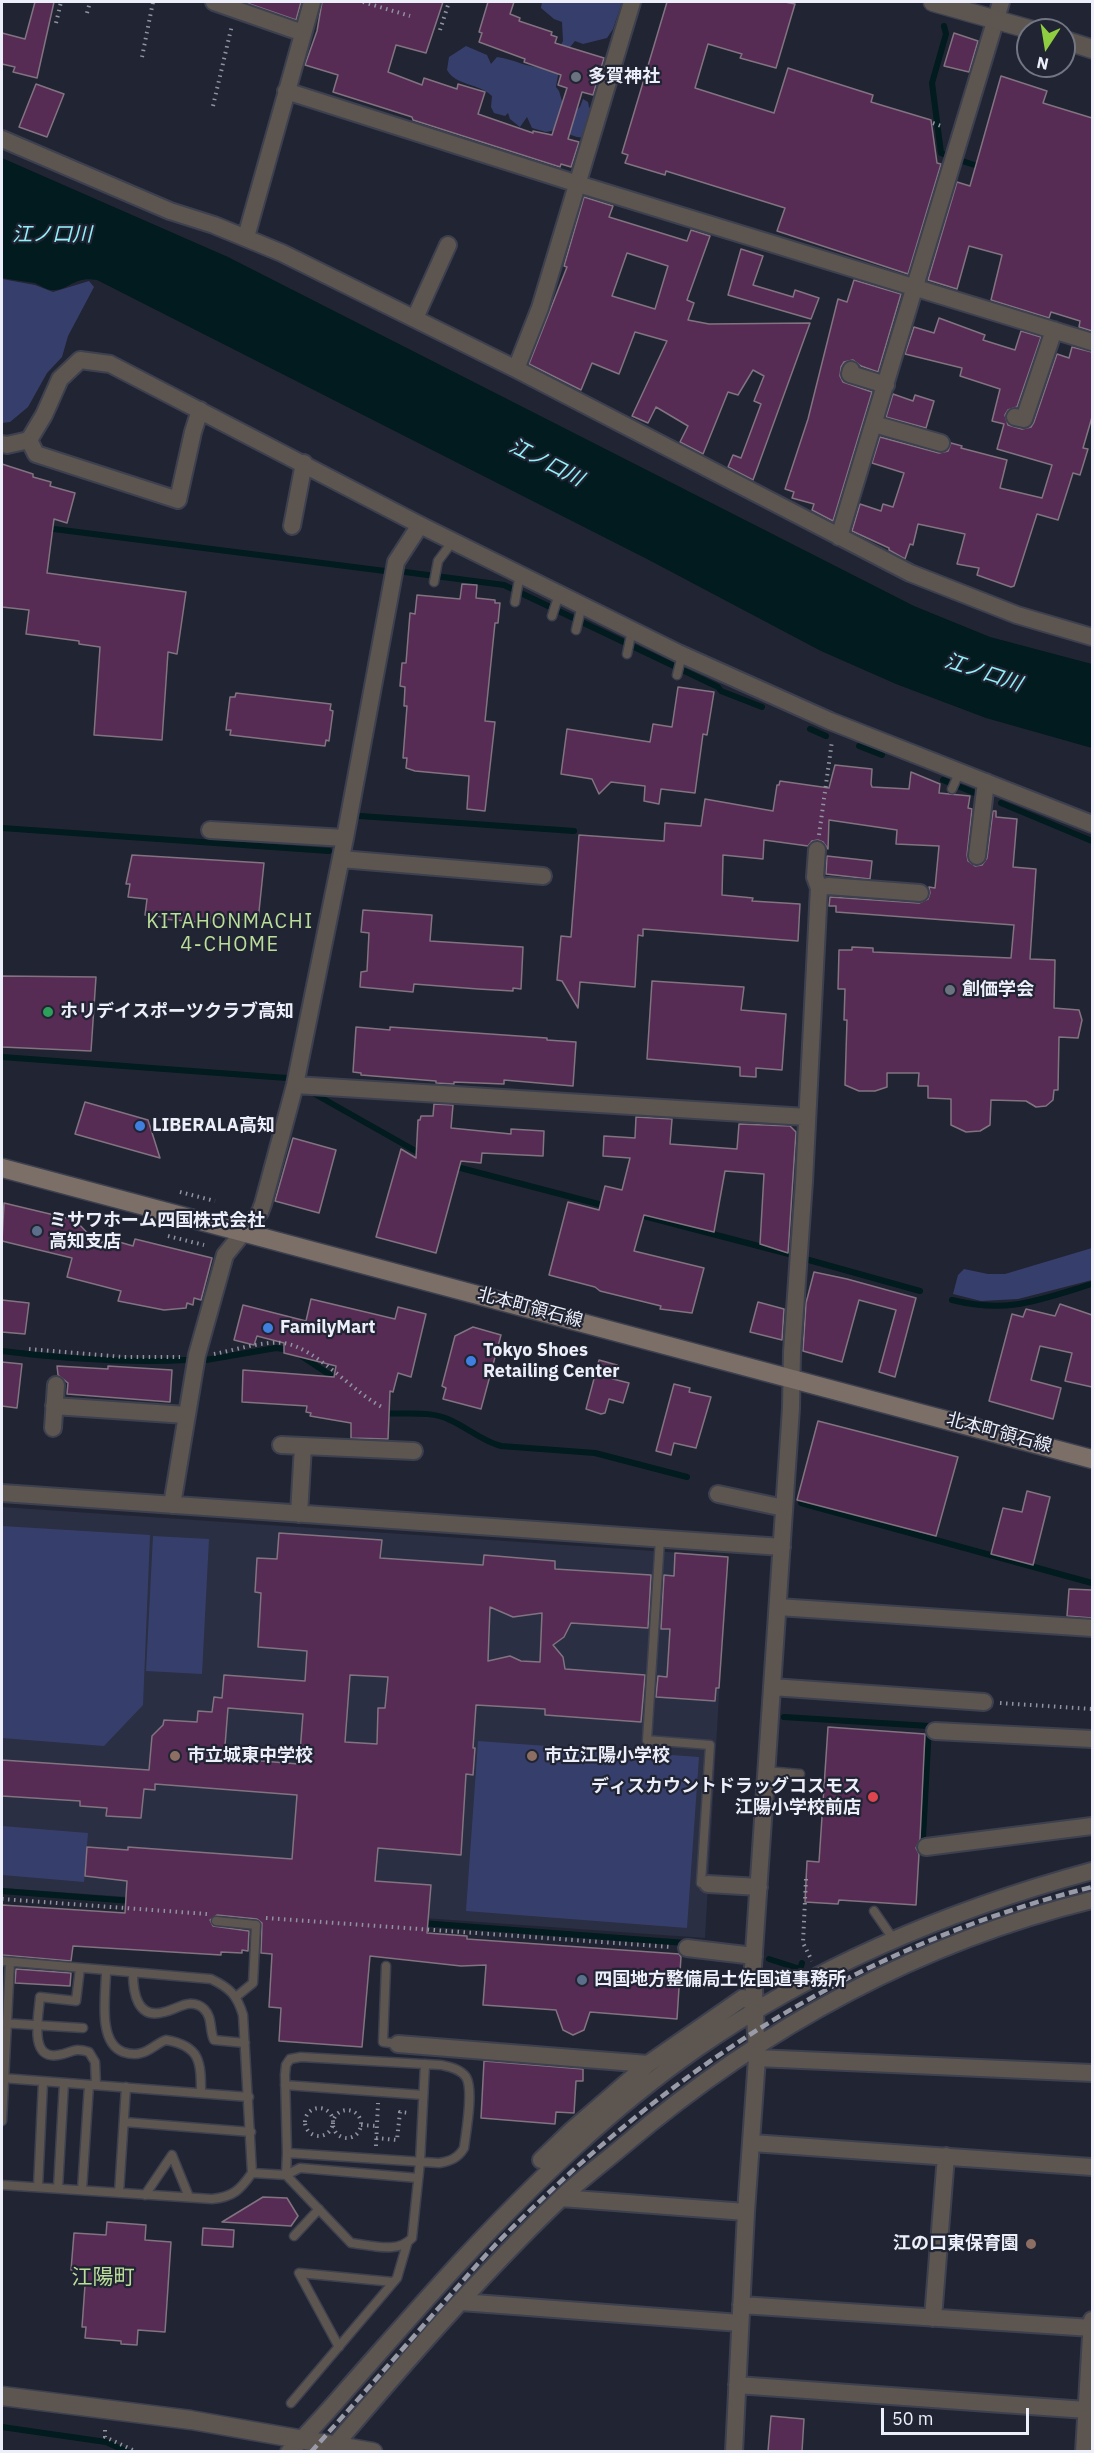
<!DOCTYPE html>
<meta charset="utf-8">
<style>
body{margin:0}
#map{position:relative;width:1094px;height:2453px;overflow:hidden;background:#212433;font-family:"IBM Plex Sans",sans-serif}
canvas{display:block}
.frame{position:absolute;inset:0;border:3px solid #eceff9;pointer-events:none}
.north{position:absolute;left:1016px;top:18px;width:60px;height:60px;box-sizing:border-box;background:#212433;border:2px solid #727582;border-radius:50%;rotate:192deg;font-size:16px;font-weight:700;line-height:24px;text-align:center;color:#eceff9}
.north::after{content:'';display:block;margin:auto;width:21px;height:27px;background:#8fcd41;clip-path:polygon(50% 0,100% 100%,50% 72%,0 100%)}
.scale{position:absolute;left:881px;top:2408px;width:148px;height:27px;box-sizing:border-box;border:3px solid #eceff9;border-top:0;padding-left:8px;font-size:18px;line-height:21px;white-space:nowrap;color:#eceff9;-webkit-text-stroke:4px #212433;paint-order:stroke}
</style>
<div id="map">
<canvas width="1094" height="2453"></canvas>
<div class="frame"></div>
<div class="north">N</div>
<div class="scale">50 m</div>
</div>
<script>
const c = document.querySelector('canvas').getContext('2d');
c.lineJoin = 'round';
function paint(path, color) {
  c.fillStyle = color;
  c.fill(path, 'evenodd');
}
function strokePath(path, color, width, dash) {
  c.strokeStyle = color;
  c.lineWidth = width;
  c.lineCap = dash ? 'butt' : 'round';
  c.setLineDash(dash || []);
  c.stroke(path);
}
function drawText(font, color, halo, rows, align = 'center') {
  c.font = font + ' "IBM Plex Sans","Noto Sans JP",sans-serif';
  c.lineWidth = 4.5;
  c.setLineDash([]);
  c.textBaseline = 'middle';
  c.strokeStyle = halo;
  c.fillStyle = color;
  for (const [text, x, y, turn = 0] of rows) {
    c.save();
    c.translate(x, y);
    c.rotate((+turn || 0) * Math.PI / 180);
    c.textAlign = isNaN(turn) ? turn : align;
    if (halo) c.strokeText(text, 0, 0);
    c.fillText(text, 0, 0);
    c.restore();
  }
}
paint(new Path2D(`
 M2 1507 727 1556 705 1938 2 1888Z`), '#2a2f43');
paint(new Path2D(`
 M542 2H622L613 29 607 38 583 44 575 41C560 59 560 65 556 87L559 91 565 111 573 113 580 107 583 99 588 102 589 107 596 117 587 138 577 137 556 130 546 132 532 128 527 117 520 127 510 119 508 113 505 116 494 113 491 107 492 96C479 83 456 86 447 70L449 57 466 46 487 55 491 64 497 57C515 59 530 70 549 67L563 41 562 22 554 19 541 8Z
 M2 279 35 285 53 292 89 281 94 287 68 336 62 357 47 373 28 407 10 422 2 423Z
 M1092 1248V1280L1018 1299 981 1301 953 1294 958 1275 964 1269 988 1274H1005Z
 M2 1526 150 1535 143 1705 104 1746 2 1738Z
 M153 1536 209 1539 202 1674 146 1671Z
 M478 1741 699 1757 687 1928 466 1911Z
 M2 1826 88 1833 84 1882 2 1875Z`), '#363f6b');
paint(new Path2D(`
 M2 158 228 257 914 606 990 637 1092 664V748L986 718 896 684 821 651 647 559 97 280C72 276 70 291 52 290 46 290 40 285 35 283 24 281 12 280 2 278Z`), '#011b1e');
strokePath(new Path2D(`
 M944 26 946 34 932 83 941 153 948 156
 M959 160 981 167
 M46 528 385 571
 M405 572 504 585 718 687 721 691 762 707
 M810 729 826 736
 M859 746 882 755
 M943 780 975 793
 M1001 803 1092 841
 M360 816 574 831
 M2 828 329 851
 M2 1057 287 1078
 M313 1093 421 1154
 M453 1166 606 1206
 M636 1214 789 1254
 M809 1260 920 1291
 M952 1300C1008 1314 1039 1300 1092 1284
 M2 1351C64 1359 124 1363 187 1360
 M300 1355 339 1381
 M206 1360 276 1348 291 1350
 M384 1413C405 1415 430 1410 450 1420 468 1428 482 1441 501 1446L595 1453 687 1477
 M801 1503 1092 1583
 M784 1717 929 1726 923 1837
 M2 1891 132 1901
 M421 1923 686 1943
 M769 1959 800 1969 802 1963
 M2 2427 106 2442 128 2452`), '#011b1e', 6);
const building = new Path2D(`
 M35 2H54L37 78 13 72 15 67 2 64V33L25 39Z
 M244 2H301L296 20Z
 M322 2H443L426 53 396 45 388 72 422 85 424 78 457 89 458 84 485 92 478 114 533 133V131L552 135 567 88 558 85 561 75 524 62 525 59 479 42 482 33 479 32 488 2H514L510 14 520 18 519 21 552 32 551 35 557 37 555 43 604 58 593 95 582 92 568 139 579 142 571 167 561 164 560 167 413 120 412 117 333 92 338 75 305 65 317 31Z
 M667 2H785L795 4 776 68 740 58 742 54 708 44 695 88 774 113 788 68 873 95 871 102 931 120 937 163 941 164 908 274 777 231 785 208 666 171 665 175 625 163 628 155 622 153Z
 M954 33 978 41 969 72 944 66Z
 M1001 76 1047 91 1043 103 1092 118V331L1079 327 1080 321 1051 312 1049 318 991 300 1002 255 969 246 957 289 928 280 957 182 970 186Z
 M36 84 64 94 47 137 19 127Z
 M584 197 613 206 609 217 687 241 691 230 710 236 687 300 694 303 688 320 709 324 810 323 753 480 728 467 733 455 741 458 761 404 754 401 764 376 753 370 738 395 728 392 703 454 680 442 688 426 656 407 648 423 632 416 667 341 635 332 619 374 592 363 581 390 529 364 567 267 564 266ZM627 253 668 266 655 309 612 296Z
 M741 249 763 256 753 285 793 297 795 290 819 298 811 319 728 295Z
 M854 280 901 294 878 372 861 366 853 360 844 362 841 367 840 376 843 382 872 392 833 521 812 510 814 504 792 498 794 492 785 489 808 419 838 299 847 302Z
 M939 318 985 335 983 340 1015 350 1021 331 1041 337 1017 407 1008 410 1005 415 1008 425 1022 429 1031 427 1034 422 1057 354 1069 358 1072 347 1092 352V417L1083 448 1088 449 1080 475 1073 473 1058 520 1037 514 1014 586 1011 587 977 575 979 568 957 564 965 534 918 524 913 545 910 544 905 559 889 550V548L852 531 860 504 881 511 883 504 893 507 904 473 872 463 880 437 939 453 948 451 951 443 962 446 961 448 1007 460 1000 488 1042 498 1052 465 997 449 1004 424 992 421 1000 389 960 376 962 368 905 354 914 327 934 333Z
 M893 394 913 401 915 395 934 401 926 428 886 417Z
 M2 464 33 474V477L51 482 50 486 75 493 67 523 54 519 47 573 186 592 177 654 168 652 162 740 94 735 100 647 79 644V641L26 634 29 610 2 607Z
 M462 584 477 585 476 598 495 600V603H500L498 623H495L485 721 495 722 485 811 467 809 469 776 415 771 406 768 407 758H403L407 706H404L405 687 400 686 402 663H406L410 613 415 614 417 595 460 599Z
 M678 687 714 692 707 735 703 734 695 793 661 789 659 804 644 801 645 786 611 782 599 794 592 779 561 774 567 729 650 742 653 724 672 727Z
 M236 693 331 704 330 710 333 711 329 741 326 740 325 746 230 735 231 730H226L230 697H235Z
 M835 765 872 769 871 784 872 787 909 789 911 772 940 784 939 793 970 796 968 808 972 809 967 855 968 861 975 866 982 865 987 858 993 811H996V817L1017 819 1013 867 1036 869 1030 959 1055 960 1054 1008 1079 1010 1082 1020 1078 1038 1059 1037 1058 1090H1054L1053 1100 1046 1106 1036 1107 1026 1101 991 1100 990 1125 980 1131 966 1132 951 1125V1099L928 1098V1086H918L919 1073H887V1087L875 1091H859L845 1085 847 1020H844L845 989H838L839 950H852V947L873 948V952L1011 958 1014 925 836 912V906H829L830 897 919 903 928 899 930 893 929 887 935 888 939 846 896 844 897 830 829 820 828 849 823 842 818 840 812 841 808 846 764 840 763 859 723 855 722 895 753 898 752 901 800 904 798 941 643 929V936L638 935 635 987 580 982 578 1008 562 981 557 980 561 936 571 937 579 835 664 841 665 823 701 826 705 799 773 811 777 785H779L780 781 829 788Z
 M132 855 264 863 258 921 211 917 210 923 163 919V917L145 915 147 899 128 897 130 884H126Z
 M827 856 872 861 870 879 826 874Z
 M363 910 432 915 430 941 523 947 521 989 513 988V991L478 989 414 984 413 992 360 987 361 972 367 971 369 933 361 932Z
 M2 976 96 977 91 1051 2 1047Z
 M652 981 744 987 741 1010 786 1014 782 1070 756 1068V1077L740 1076V1067L647 1059Z
 M356 1027 390 1030V1027L547 1038V1040L576 1042 573 1086 504 1080V1084L454 1082V1084L436 1083V1081L361 1075V1073L353 1072Z
 M85 1102 148 1120 160 1158 75 1134Z
 M434 1104 453 1105 451 1128 511 1134V1129L544 1131 543 1156 482 1153 481 1163 461 1161 436 1253 376 1237 401 1149 416 1158 418 1120H420L421 1116H433Z
 M636 1117 672 1119 670 1144 737 1149 739 1124 790 1126 796 1132 788 1253 760 1244 764 1174 725 1171 714 1232 644 1215 634 1251 704 1268 692 1313 660 1309 661 1306 600 1291 595 1287 549 1275 568 1202 599 1210 605 1186 622 1190 630 1158 603 1156 604 1136 635 1138Z
 M293 1138 336 1150 319 1213 275 1201Z
 M4 1203 75 1220 98 1244 109 1239 133 1246 135 1239 212 1258 201 1300 194 1298 193 1305 187 1303 186 1308 164 1310 118 1301 121 1291 67 1277 72 1258 2 1241Z
 M814 1272 847 1279 916 1298 895 1377 879 1372 896 1310 859 1300 842 1362 803 1351 806 1303Z
 M311 1299 395 1319 398 1307 426 1314 411 1377 398 1373 393 1392 390 1391 388 1439 351 1438V1423L310 1416 311 1413 306 1412 307 1406 242 1402 243 1370 334 1377 336 1366 284 1353V1343L257 1336 254 1345 234 1340 243 1305 306 1321Z
 M2 1300 29 1303 25 1334 2 1332Z
 M758 1302 784 1309 782 1340 750 1332Z
 M1060 1304 1092 1315V1387L1065 1381 1072 1353 1040 1346 1031 1380 1061 1388 1053 1419 989 1401 1012 1314 1023 1317 1026 1309 1055 1316Z
 M473 1327 501 1335 481 1409 443 1399 446 1388 442 1386 455 1336Z
 M599 1360 617 1365 613 1379 629 1383 623 1403 609 1399 605 1413 601 1414 586 1409Z
 M2 1362 22 1364 17 1408 2 1406Z
 M57 1366 108 1369V1366L172 1370 170 1402 67 1394 68 1383 58 1375Z
 M674 1384 690 1388 689 1392 711 1397 696 1448 674 1443 671 1455 656 1451Z
 M818 1421 958 1457 936 1536 797 1500Z
 M1027 1491 1050 1497 1033 1565 991 1554 1003 1508 1022 1512Z
 M279 1533 382 1540 380 1558 483 1565 484 1555 555 1561V1569L651 1575 648 1628 571 1623 564 1637 553 1645 563 1657 565 1669 645 1675 641 1722 545 1715V1709L476 1705 473 1748H475L473 1775 466 1774 461 1855 378 1848 375 1881 431 1885 427 1933 467 1936V1939L679 1954 681 1957 677 2019 590 2012 584 2030 573 2035 563 2030 556 2010 483 2005 486 1965 461 1966 370 1956 362 2047 279 2041 281 2008 269 2007 272 1954 261 1953 262 1923 257 1919 217 1915 210 1920 213 1926 249 1931 248 1951 242 1950V1953L221 1952V1955L73 1946 71 1961 2 1955V1905L125 1913 127 1881 85 1876 87 1847 128 1850V1847L292 1859 297 1795 155 1784V1790L144 1789 141 1818 106 1816 107 1808 80 1806V1801L2 1796V1760L149 1770 152 1736 163 1725 164 1720 197 1722 198 1711 212 1712 214 1697 222 1698 224 1675 305 1681 307 1651 258 1647 261 1593 255 1592 257 1558 277 1559ZM490 1607 513 1617 542 1613 540 1662 521 1661 510 1656 488 1661ZM350 1675 388 1677 385 1708H378L377 1744 345 1742ZM228 1708 303 1714 299 1764 224 1758Z
 M675 1553 728 1557 719 1688H716L715 1701 656 1697 658 1676 667 1677 670 1629H661L664 1575 674 1576Z
 M1069 1589 1092 1590V1618L1067 1616Z
 M828 1727 925 1734 920 1839 916 1848 919 1854 916 1905 839 1900 838 1904 805 1902 807 1861 819 1862Z
 M16 1969 71 1973 70 1986 15 1983Z
 M484 2061 583 2069V2081H576L574 2113 556 2112 555 2124 481 2118Z
 M263 2197 287 2198 298 2216 291 2226 222 2222Z
 M107 2222 146 2225 145 2240 171 2242 165 2332 138 2330 137 2345 121 2344V2341L85 2338 86 2327H82L86 2271 71 2270 74 2233 106 2235Z
 M203 2228 234 2230 233 2247 202 2245Z
 M771 2416 804 2419 802 2451H768Z`);
paint(building, '#562c54');
strokePath(building, '#827381', 1.5);
const service = new Path2D(`
 M434 582 438 561 453 541
 M515 602 520 574
 M552 616 559 594
 M576 630 582 605
 M627 654 632 630
 M677 675 682 655
 M952 789 960 771
 M660 1539 647 1740 710 1745 701 1883 708 1884
 M766 1771 800 1774
 M874 1911 894 1940
 M216 1921 256 1925 253 1983 237 1996
 M2 1961 211 1979C230 1988 237 1995 243 2015L252 2173C240 2190 233 2197 212 2199L2 2185
 M386 1966 383 2042 398 2044
 M80 1968 76 2001 40 1997C39 2014 28 2060 58 2055 72 2053 73 2047 89 2052L95 2062 96 2085
 M106 1971C106 1994 97 2042 123 2052 129 2054 135 2055 141 2053 150 2051 157 2043 166 2040 200 2046 201 2061 201 2093
 M133 1973C133 1992 137 2020 164 2012 178 2009 191 1997 204 2009 213 2018 209 2029 214 2040L245 2043
 M2 2023 83 2028
 M2 2078 249 2097
 M285 2085 423 2095
 M2 2121 10 1962
 M124 2122 251 2132
 M252 2173 286 2175 287 2153 439 2163C451 2161 458 2158 464 2148 466 2132 474 2090 466 2077 460 2069 450 2067 441 2065L301 2057 290 2059 286 2065 285 2075 287 2153
 M418 2178 300 2168 286 2175 351 2243C371 2245 398 2254 412 2238L420 2162 425 2064
 M38 2187 43 2082
 M58 2188 64 2083
 M82 2190 89 2085
 M119 2193 126 2087
 M145 2195 172 2155 189 2197
 M294 2236 319 2209
 M339 2347 299 2273 393 2282
 M291 2403 397 2278 407 2244`);
const minor = new Path2D(`
 M214 2 303 33
 M286 91 578 184 1092 342
 M2 139 170 211 214 225 282 253 516 369 910 573 1017 615 1092 637
 M246 237 312 2
 M415 318 448 245
 M516 369 540 308 632 2
 M851 370 850 374 886 385
 M1015 417 1024 419 1054 330
 M874 424 941 443
 M29 440 36 454 178 500 193 432 200 410
 M2 444 7 445 29 440 44 415 60 379 80 360 110 364 420 525 678 653 830 721 1092 824
 M292 526 304 463
 M839 537 1001 2
 M210 830 345 838
 M977 856 986 782
 M341 859 543 876
 M819 888 828 886 920 893
 M295 1085 807 1117
 M54 1406 186 1415
 M53 1428 56 1385
 M281 1445 414 1451
 M2 1493 782 1547
 M718 1494 784 1508
 M172 1505 197 1355 225 1255 260 1212 263 1204 295 1085 345 838 396 562 420 525
 M299 1514 303 1446
 M778 1607 1092 1628
 M772 1687 984 1702
 M935 1731 1092 1739
 M926 1847 1092 1826
 M708 1884 759 1887
 M687 1948 754 1956
 M398 2044 648 2064 743 1998 753 2002
 M757 2058 1092 2073
 M752 2143 1092 2167
 M541 2160 572 2130 648 2064
 M561 2198 746 2212
 M461 2302 740 2323
 M741 2305 1092 2328
 M933 2318 946 2156
 M737 2385 1086 2410
 M289 2452C310 2432 329 2410 348 2388 386 2345 424 2301 463 2259 534 2183 610 2109 696 2049 816 1966 952 1909 1092 1871
 M329 2452C403 2365 478 2278 560 2199 580 2180 602 2164 623 2146 761 2029 916 1943 1092 1900
 M734 2452 746 2212 757 2058 753 1967 791 1408 792 1352 804 1182 819 888 815 877 817 850
 M1084 2452 1092 2320`);
const tertiary = new Path2D(`
 M933 2 1032 30
 M1064 40 1092 49
 M2 2396 191 2420 373 2452`);
const secondary = new Path2D(`
 M2 1168 1092 1459`);
strokePath(service, '#3d404f', 11);
strokePath(minor, '#3d404f', 20);
strokePath(tertiary, '#3d404f', 21);
strokePath(secondary, '#3d404f', 21);
strokePath(new Path2D(`
 M363 2 410 16
 M87 13 90 2
 M56 23 61 2
 M440 30 449 2
 M142 57 153 2
 M213 106 232 25
 M933 123 944 127
 M819 835 832 741
 M180 1192 215 1201
 M168 1236 204 1245
 M29 1349 123 1357H180
 M214 1354C236 1350 261 1341 283 1343 316 1347 354 1394 384 1408
 M1000 1703 1092 1709
 M806 1879 803 1943 812 1961
 M2 1899 207 1914
 M266 1918 671 1947
 M305 2122a14 14 0 1 1 28 0a14 14 0 1 1-28 0Z
 M333 2124a14 14 0 1 1 28 0a14 14 0 1 1-28 0Z
 M361 2125 377 2126
 M376 2138 397 2140 400 2112 410 2113
 M376 2146 378 2103
 M105 2430V2437L137 2452`), '#9093a0', 4, [1.5, 4.5]);
strokePath(service, '#5d5550', 8);
strokePath(minor, '#5d5550', 16);
strokePath(tertiary, '#5d5550', 18);
strokePath(secondary, '#7c6f68', 18);
strokePath(new Path2D(`
 M311 2452C353 2405 395 2358 436 2311 457 2288 477 2264 499 2241 669 2069 856 1946 1092 1887`), '#999ca8', 4.5, [9, 4.5]);
for (const [x, y, r, color] of [
 [576,77,6,"#6b7280"],
 [950,990,6,"#6b7280"],
 [48,1012,6,"#2e9e5b"],
 [140,1126,6,"#3f7fe0"],
 [37,1231,6,"#5c6f8a"],
 [268,1328,6,"#3f7fe0"],
 [471,1361,6,"#3f7fe0"],
 [175,1756,6,"#8d6e63"],
 [532,1756,6,"#8d6e63"],
 [873,1797,6,"#e0444e"],
 [582,1980,6,"#5c6f8a"],
 [1031,2244,6,"#8d6e63"]
]) {
  const dot = new Path2D();
  dot.arc(x, y, r, 0, 2 * Math.PI);
  c.fillStyle = color;
  c.fill(dot);
  strokePath(dot, '#212433', 2);
}
drawText('bold 18px', '#eceff9', '#212433', [
 ["多賀神社",588,77],
 ["創価学会",962,990],
 ["ホリデイスポーツクラブ高知",60,1012],
 ["LIBERALA高知",152,1126],
 ["ミサワホーム四国株式会社",49,1221],
 ["高知支店",49,1242],
 ["FamilyMart",280,1328],
 ["Tokyo Shoes",483,1351],
 ["Retailing Center",483,1372],
 ["市立城東中学校",187,1756],
 ["市立江陽小学校",544,1756],
 ["ディスカウントドラッグコスモス",861,1787,"right"],
 ["江陽小学校前店",861,1808,"right"],
 ["四国地方整備局土佐国道事務所",594,1980],
 ["江の口東保育園",1019,2244,"right"]
], 'left');
drawText('18px', '#eceff9', '#212433', [
 ["北本町領石線",530,1308,15],
 ["北本町領石線",999,1433,15]
]);
drawText('italic 20px', '#92f2f9', '#212433', [
 ["江ノ口川",52,235],
 ["江ノ口川",546,463,27],
 ["江ノ口川",983,673,18]
]);
c.letterSpacing = '1.5px';
drawText('20px', '#bbdf99', '#212433', [
 ["KITAHONMACHI",230,922],
 ["4-CHOME",230,945]
]);
c.letterSpacing = '0px';
drawText('21px', '#bbdf99', '#212433', [
 ["江陽町",103,2278]
]);
</script>
